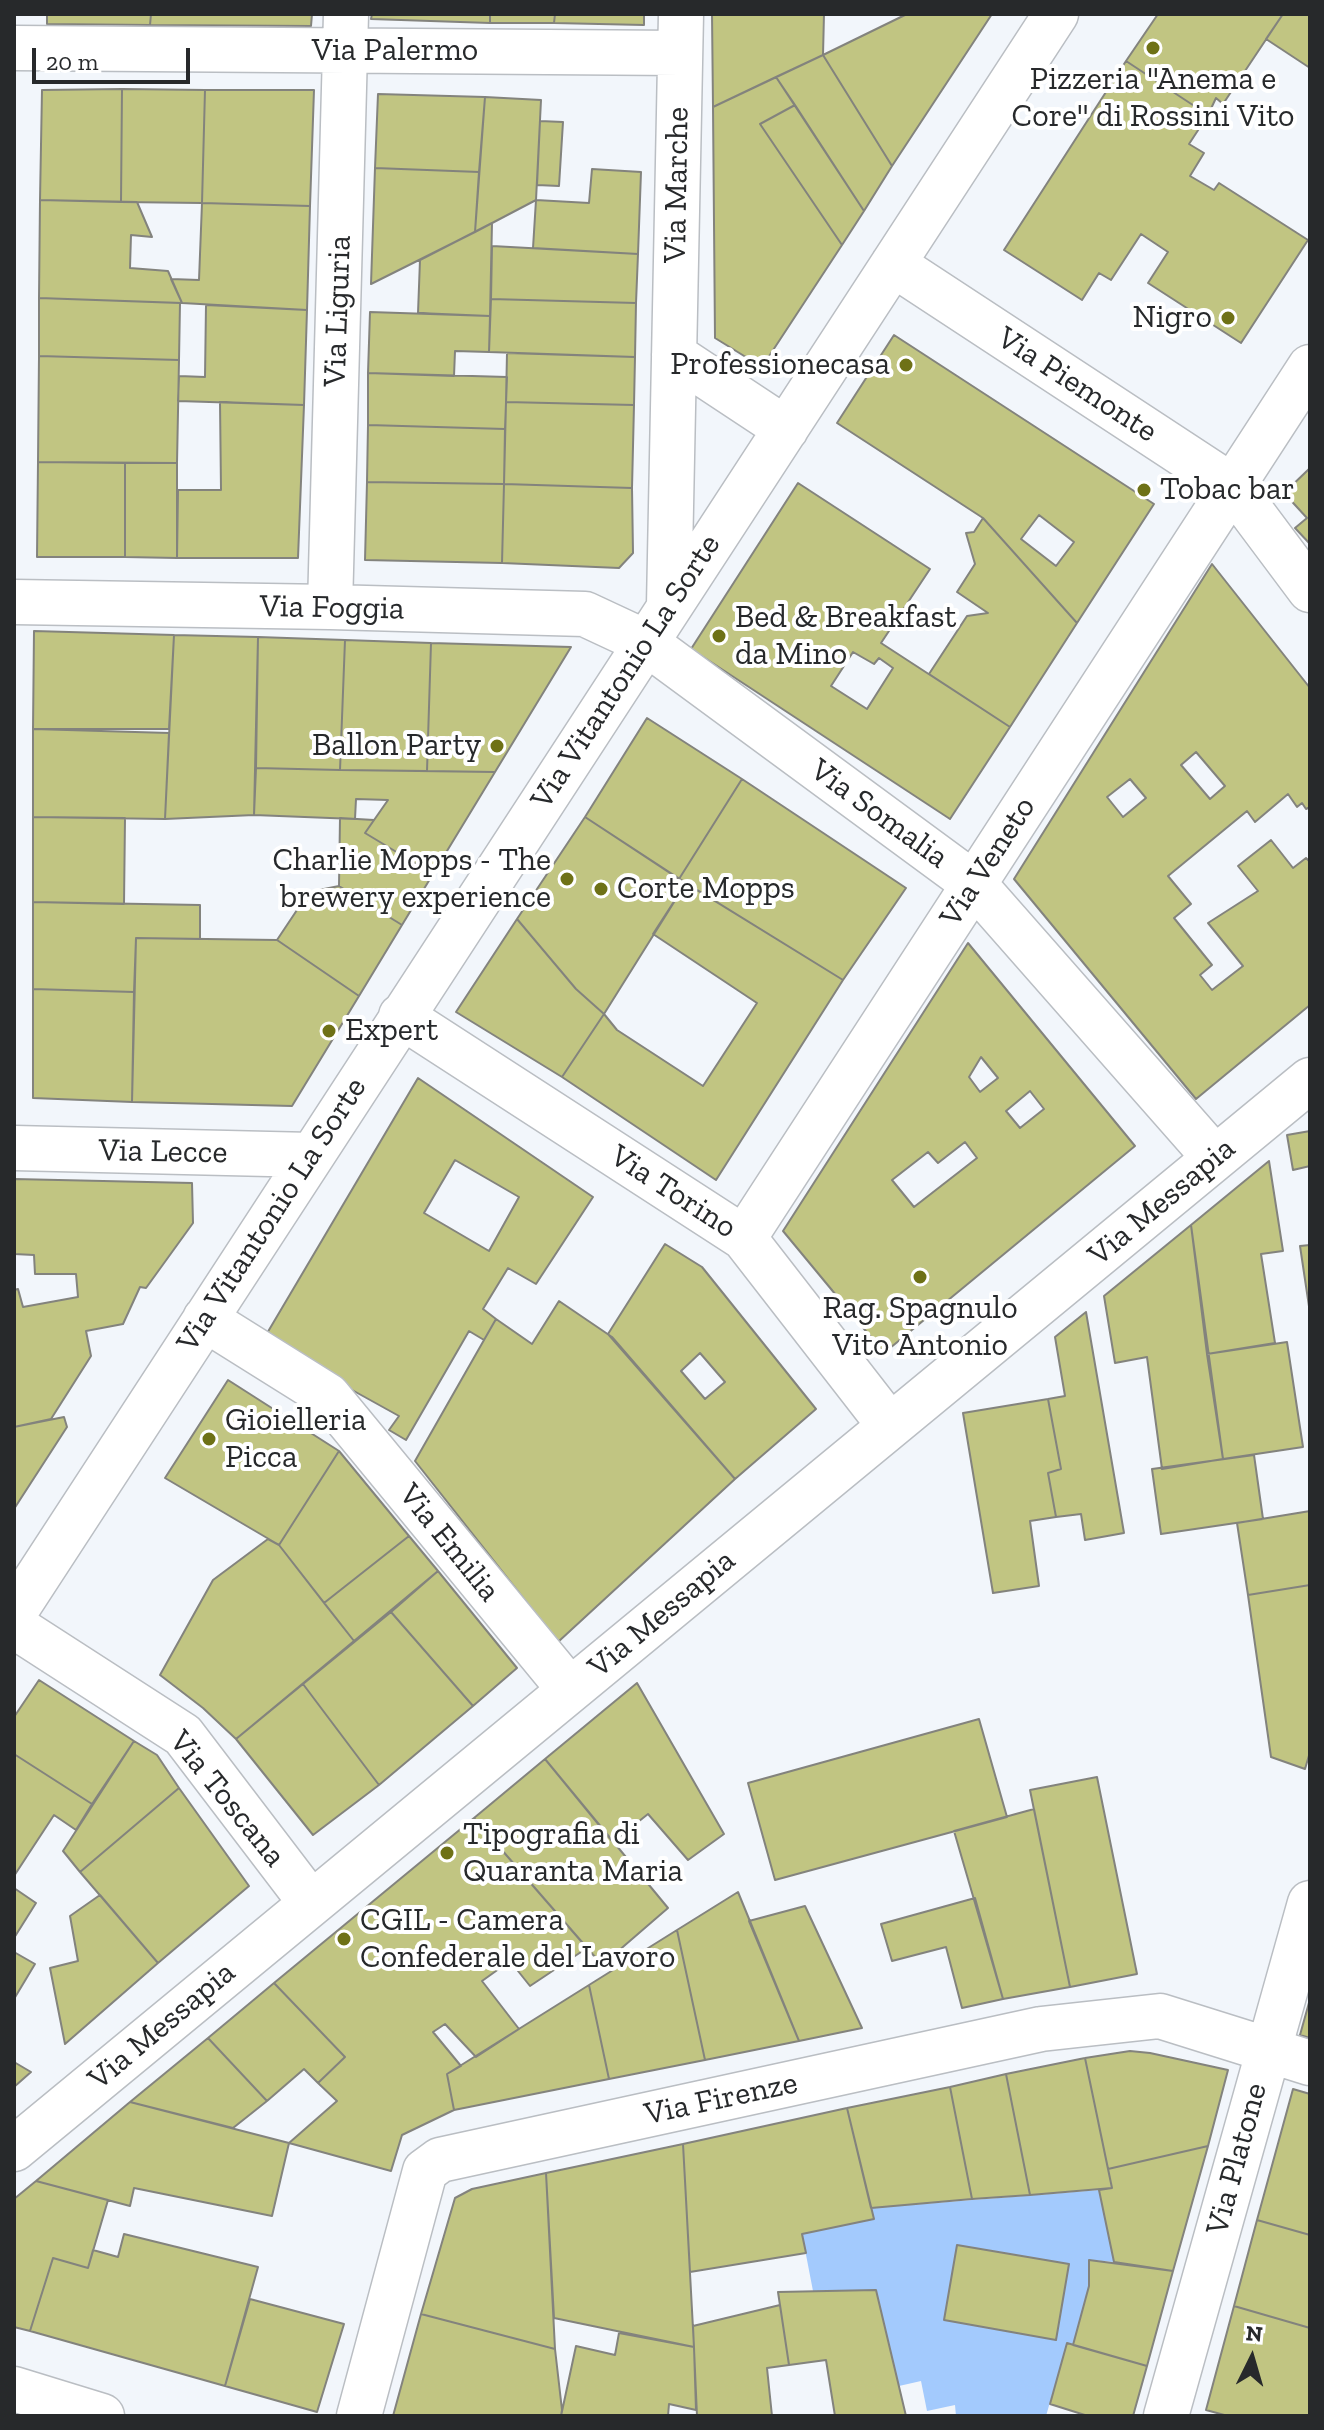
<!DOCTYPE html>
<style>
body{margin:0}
#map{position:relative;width:1324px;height:2430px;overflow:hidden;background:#f2f6fb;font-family:"Zilla Slab",serif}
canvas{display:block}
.frame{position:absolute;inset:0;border:16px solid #27292b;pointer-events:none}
.north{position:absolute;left:1212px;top:2318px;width:80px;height:80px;-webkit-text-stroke:6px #fff;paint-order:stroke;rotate:5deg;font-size:22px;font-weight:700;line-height:32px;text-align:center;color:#27292b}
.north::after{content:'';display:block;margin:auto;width:28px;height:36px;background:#27292b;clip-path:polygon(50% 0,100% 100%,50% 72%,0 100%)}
.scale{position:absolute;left:32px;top:48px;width:158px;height:36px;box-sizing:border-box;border:4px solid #27292b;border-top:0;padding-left:10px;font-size:24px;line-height:28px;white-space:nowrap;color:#27292b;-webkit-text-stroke:6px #fff;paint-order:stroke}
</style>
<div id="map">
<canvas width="1324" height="2430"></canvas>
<div class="frame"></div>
<div class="north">N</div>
<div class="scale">20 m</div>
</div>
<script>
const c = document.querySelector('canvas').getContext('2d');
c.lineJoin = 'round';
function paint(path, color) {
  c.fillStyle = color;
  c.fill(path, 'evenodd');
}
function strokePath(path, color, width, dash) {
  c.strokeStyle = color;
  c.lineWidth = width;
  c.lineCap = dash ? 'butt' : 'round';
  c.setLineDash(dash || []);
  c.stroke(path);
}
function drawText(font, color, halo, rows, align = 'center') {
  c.font = font + ' "Zilla Slab",serif';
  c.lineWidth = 8;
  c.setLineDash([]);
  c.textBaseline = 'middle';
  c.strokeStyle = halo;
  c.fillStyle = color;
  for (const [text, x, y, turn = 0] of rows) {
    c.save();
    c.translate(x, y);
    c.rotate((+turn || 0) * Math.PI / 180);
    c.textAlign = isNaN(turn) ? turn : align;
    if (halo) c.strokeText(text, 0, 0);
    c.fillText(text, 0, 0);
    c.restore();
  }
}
paint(new Path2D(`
 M1099 2190 1114 2262 1089 2260V2286L1073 2345 1067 2343 1046 2416H956L955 2405 927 2411 921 2381 899 2386 876 2290 813 2291 802 2234 874 2219 871 2208Z`), '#a3cafd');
const building = new Path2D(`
 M47 14H151L150 25 47 24Z
 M151 14H312L311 26 150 25Z
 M372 14H490V23L371 19Z
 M490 14H555L554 23H490Z
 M555 14H644V25L554 23Z
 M712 14H824L823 55 713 107Z
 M907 14H992L892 166 823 55Z
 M1158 14H1283L1223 104 1216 98 1208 115 1126 61Z
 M1283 14H1310V68L1266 39Z
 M823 55 892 166 864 211 776 77Z
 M1126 61 1208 115 1189 144 1204 153 1190 176 1214 190 1219 183 1308 240 1241 343 1148 283 1168 252 1141 234 1111 280 1099 273 1082 300 1004 250Z
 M776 77 795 105 760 124 842 245 762 367 715 338 713 107Z
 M122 89 205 90 202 203 121 202Z
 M122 89 121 202 40 200 42 90Z
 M205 90H314L310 206 202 203Z
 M378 94 485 97 479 172 375 168Z
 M485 97 541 100 536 200 475 232Z
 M795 105 864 211 842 245 760 124Z
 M540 121 563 122 559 186 537 185Z
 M375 168 479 172 475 232 371 284Z
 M592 169 641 172 638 254 533 248 536 200 589 203Z
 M40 200 137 202 152 237 131 235 130 268 168 271 182 303 39 298Z
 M202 203 310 206 307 310 182 303 171 279 199 280Z
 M492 223 490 316 418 313 420 260Z
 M492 246 638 254 636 303 491 299Z
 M39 298 180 303 179 360 39 356Z
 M491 299 636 303 635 357 489 352Z
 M206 305 307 310 304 405 178 401 179 376 205 377Z
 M370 312 490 316 489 352 455 351 454 376 368 373Z
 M894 335 1154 504 1077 623 983 518 837 423ZM1039 515 1074 542 1056 566 1021 539Z
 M507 353 635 357 634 405 506 402Z
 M39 356 179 360 177 463 38 462Z
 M368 373 507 377 505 429 368 425Z
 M220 402 304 405 298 558H177L178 490H221Z
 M506 402 634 405 632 488 504 484Z
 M368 425 505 429 504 484 367 482Z
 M38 462 125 463V557H37Z
 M125 463H177V558L125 557Z
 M1310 468V544L1295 528 1307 518 1284 493Z
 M367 482 504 484 502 563 365 560Z
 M798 483 930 569 881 643 1010 727 950 819 691 649ZM853 652 874 664 879 658 893 668 867 709 831 686Z
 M504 484 632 488 633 553 619 568 502 563Z
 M983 518 1077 623 1010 727 929 674 967 616 988 613 957 592 975 564 966 533 974 532Z
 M1212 564 1310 688V807L1306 809 1302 803 1297 807 1288 794 1255 822 1247 811 1168 876 1191 904 1174 918 1212 965 1200 975 1212 990 1243 966 1208 923 1258 891 1238 866 1271 840 1293 868 1306 858 1310 862V1005L1196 1099 1014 879ZM1196 752 1225 786 1210 799 1181 765ZM1130 779 1146 798 1123 817 1107 797Z
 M34 631 174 635 169 729H33Z
 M174 635 258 637 254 815 165 819Z
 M258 637 345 640 340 770 256 768Z
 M345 640 431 643 427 771 340 770Z
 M431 643 571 647 495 772 427 771Z
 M647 718 742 779 679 879 585 817Z
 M33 729 169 733 165 819 33 817Z
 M256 768 340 770 495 772 433 874 365 833 388 800 356 799 355 819 254 815Z
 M742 779 906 888 843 980 679 879Z
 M33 817 125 818 124 904 33 902Z
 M585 817 686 883 604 1014 576 989 517 919Z
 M340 818 374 820 365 833 433 874 402 925 339 886Z
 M686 883 843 980 716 1180 562 1077 604 1014 617 1030 703 1086 757 1003 653 934Z
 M339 886 402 925 359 996 277 940 309 892Z
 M33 902 200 905V939L136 938 134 992 33 989Z
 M517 919 576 989 604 1014 562 1077 456 1012Z
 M136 938 277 940 359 996 292 1106 132 1102Z
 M968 943 1135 1146 884 1353 783 1231ZM981 1057 998 1078 980 1092 969 1077ZM1030 1091 1044 1109 1020 1128 1006 1111ZM965 1142 977 1158 914 1207 892 1180 928 1152 938 1163Z
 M33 989 134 992 132 1102 33 1098Z
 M418 1078 593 1197 536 1284 508 1268 483 1309 496 1319 484 1340 469 1331 406 1440 389 1430 399 1416 334 1380 266 1335ZM455 1160 519 1197 489 1251 424 1213Z
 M1310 1131V1166L1293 1170 1287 1135Z
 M1269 1161 1283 1251 1261 1254 1275 1343 1207 1354 1191 1225Z
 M14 1179 192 1183 193 1223 146 1288 140 1287 123 1324 86 1331 91 1356 51 1419 14 1427V1290L18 1289 23 1307 78 1297 76 1274H35L34 1255 14 1254Z
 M1191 1225 1223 1459 1162 1469 1147 1357 1115 1363 1104 1296Z
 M665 1244 702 1267 816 1409 735 1479 608 1334ZM700 1353 725 1382 705 1399 681 1371Z
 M1310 1245V1313L1300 1246Z
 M559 1301 612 1337 735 1479 558 1642 415 1461 496 1319 532 1344Z
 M1086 1312 1124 1533 1085 1540 1081 1514 1056 1517 1048 1473 1061 1469 1048 1399 1065 1396 1055 1337Z
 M1287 1342 1303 1447 1223 1459 1207 1354Z
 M228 1380 339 1451 279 1545 165 1478Z
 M1048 1399 1061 1469 1048 1473 1056 1517 1030 1521 1039 1586 993 1593 963 1413Z
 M64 1417 67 1427 14 1509V1427Z
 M339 1451 409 1536 324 1603 279 1545Z
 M1254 1455 1263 1519 1161 1534 1152 1469Z
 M1310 1511V1585L1248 1595 1237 1523Z
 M409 1536 438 1571 354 1641 324 1603Z
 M268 1539 279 1545 354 1641 236 1739 203 1708 160 1675 213 1580Z
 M438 1571 517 1668 473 1706 391 1612Z
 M1310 1585V1752L1305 1769 1271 1757 1248 1595Z
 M391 1612 473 1706 379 1785 303 1684Z
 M39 1680 134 1741 92 1804 14 1754V1717Z
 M637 1683 724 1834 688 1860 648 1814 613 1842 545 1759Z
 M303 1684 379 1785 313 1835 236 1739Z
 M979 1719 1007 1817 775 1880 748 1783Z
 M134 1741 157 1755 179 1788 80 1872 63 1851Z
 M14 1754 92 1804 76 1830 54 1815 14 1876Z
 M545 1759 668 1908 602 1965 474 1818Z
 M1097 1777 1137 1974 1070 1987 1030 1790Z
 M179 1788 249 1886 158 1963 80 1872Z
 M1034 1809 1070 1987 1003 1999 954 1831Z
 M474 1818 587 1948 530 1986 510 1961 482 1981 519 2029 476 2057 445 2024 433 2032 461 2066 447 2074 454 2110 402 2135 391 2171 289 2143 337 2101 318 2083 345 2057 274 1983Z
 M14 1888 36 1903 14 1938Z
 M738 1892 799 2041 705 2060 677 1930Z
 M100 1895 158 1963 65 2044 50 1968 78 1961 70 1916Z
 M975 1898 1003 1999 962 2008 946 1947 892 1961 881 1924Z
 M805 1906 862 2028 799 2041 749 1921Z
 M677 1930 705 2060 609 2079 589 1985Z
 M14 1952 35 1964 14 1999Z
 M274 1983 345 2057 318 2083 304 2069 267 2101 208 2038Z
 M589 1985 609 2079 454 2110 447 2074Z
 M1310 1999V2038L1300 2035Z
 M208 2038 267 2101 233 2128 130 2102Z
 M1130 2051 1150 2053 1228 2070 1208 2146 1108 2169 1085 2058Z
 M1085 2058 1112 2188 1030 2195 1006 2074Z
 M14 2062 31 2072 14 2087Z
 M1006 2074 1030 2195 972 2199 950 2087Z
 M950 2087 972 2199 871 2208 847 2108Z
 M1293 2089 1310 2094V2235L1257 2220Z
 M130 2102 289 2143 272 2216 134 2188 130 2206 36 2181Z
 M847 2108 874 2219 802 2234 806 2253 690 2272 683 2144Z
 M683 2144 694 2347 554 2318 546 2173Z
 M1208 2146 1173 2271 1114 2262 1099 2190 1112 2188 1108 2169Z
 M546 2173 555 2349 421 2314 455 2198 472 2189Z
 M36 2181 108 2200 88 2268 53 2258 30 2331 14 2327V2199Z
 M1257 2220 1310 2235V2328L1234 2306Z
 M124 2234 258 2267 225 2386 30 2331 53 2258 88 2268 93 2250 118 2257Z
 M957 2245 1069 2264 1056 2340 944 2320Z
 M1089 2260 1173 2271 1147 2366 1073 2345 1089 2286Z
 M876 2290 906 2416H835L826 2360 789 2365 778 2292Z
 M250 2299 344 2324 317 2412 225 2386Z
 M780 2305 789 2365 767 2368 772 2416H697L693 2326Z
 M1234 2306 1310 2328V2416H1228L1206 2410Z
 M421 2314 555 2349 562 2410 561 2416H393Z
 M619 2333 694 2347 696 2410 669 2404 668 2416H561L576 2346 615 2355Z
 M1067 2343 1147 2366 1133 2416H1088L1050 2404Z`);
paint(building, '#c1c582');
strokePath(building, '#83837d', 2);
const minor = new Path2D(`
 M14 48 680 53
 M893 264 1233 487 1310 590
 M674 355 786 429
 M14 602 330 607 585 614 645 642 974 884 1215 1158
 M669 605 681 14
 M330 607 346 14
 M401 1016 744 1238 890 1426
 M14 1148 312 1155
 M744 1238 1310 367
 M205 1319 328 1396 570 1690
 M14 1613 1056 14
 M14 1626 183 1735 311 1903
 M14 2149 1310 1080
 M14 2389 102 2416
 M359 2416 425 2171 440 2160 1041 2029 1160 2016 1310 2063
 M1166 2416 1310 1903`);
strokePath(minor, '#babec3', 47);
strokePath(minor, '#fff', 44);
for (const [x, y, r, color] of [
 [1153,48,8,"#6e7116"],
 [1228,318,8,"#6e7116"],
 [906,365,8,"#6e7116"],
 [1144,490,8,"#6e7116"],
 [719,636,8,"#6e7116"],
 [497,746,8,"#6e7116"],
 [567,879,8,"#6e7116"],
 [601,889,8,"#6e7116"],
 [329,1031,8,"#6e7116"],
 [920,1277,8,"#6e7116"],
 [209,1439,8,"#6e7116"],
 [447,1853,8,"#6e7116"],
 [344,1939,8,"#6e7116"]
]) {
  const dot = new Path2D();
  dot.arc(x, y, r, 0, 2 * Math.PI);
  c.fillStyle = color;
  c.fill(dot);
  strokePath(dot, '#fff', 3);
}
drawText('32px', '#27292b', '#fff', [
 ["Via Palermo",395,51],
 ["Via Marche",677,185,-89],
 ["Via Liguria",338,311,-88],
 ["Via Piemonte",1077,385,33],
 ["Via Foggia",332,608,1],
 ["Via Vitantonio La Sorte",626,672,-57],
 ["Via Somalia",879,814,36],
 ["Via Veneto",988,862,-57],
 ["Via Lecce",163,1152,1],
 ["Via Torino",673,1192,33],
 ["Via Messapia",1162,1202,-40],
 ["Via Vitantonio La Sorte",272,1215,-57],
 ["Via Emilia",449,1543,51],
 ["Via Messapia",662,1614,-40],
 ["Via Toscana",227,1799,51],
 ["Via Messapia",162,2026,-40],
 ["Via Firenze",721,2099,-12],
 ["Via Platone",1237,2159,-75]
]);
drawText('32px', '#27292b', '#fff', [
 ["Pizzeria \"Anema e",1153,80,"center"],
 ["Core\" di Rossini Vito",1153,117,"center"],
 ["Nigro",1212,318,"right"],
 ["Professionecasa",890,365,"right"],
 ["Tobac bar",1160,490],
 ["Bed & Breakfast",735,618],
 ["da Mino",735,655],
 ["Ballon Party",481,746,"right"],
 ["Charlie Mopps - The",551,861,"right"],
 ["brewery experience",551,898,"right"],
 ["Corte Mopps",617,889],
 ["Expert",345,1031],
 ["Rag. Spagnulo",920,1309,"center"],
 ["Vito Antonio",920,1346,"center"],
 ["Gioielleria",225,1421],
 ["Picca",225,1458],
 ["Tipografia di",463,1835],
 ["Quaranta Maria",463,1872],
 ["CGIL - Camera",360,1921],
 ["Confederale del Lavoro",360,1958]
], 'left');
</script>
